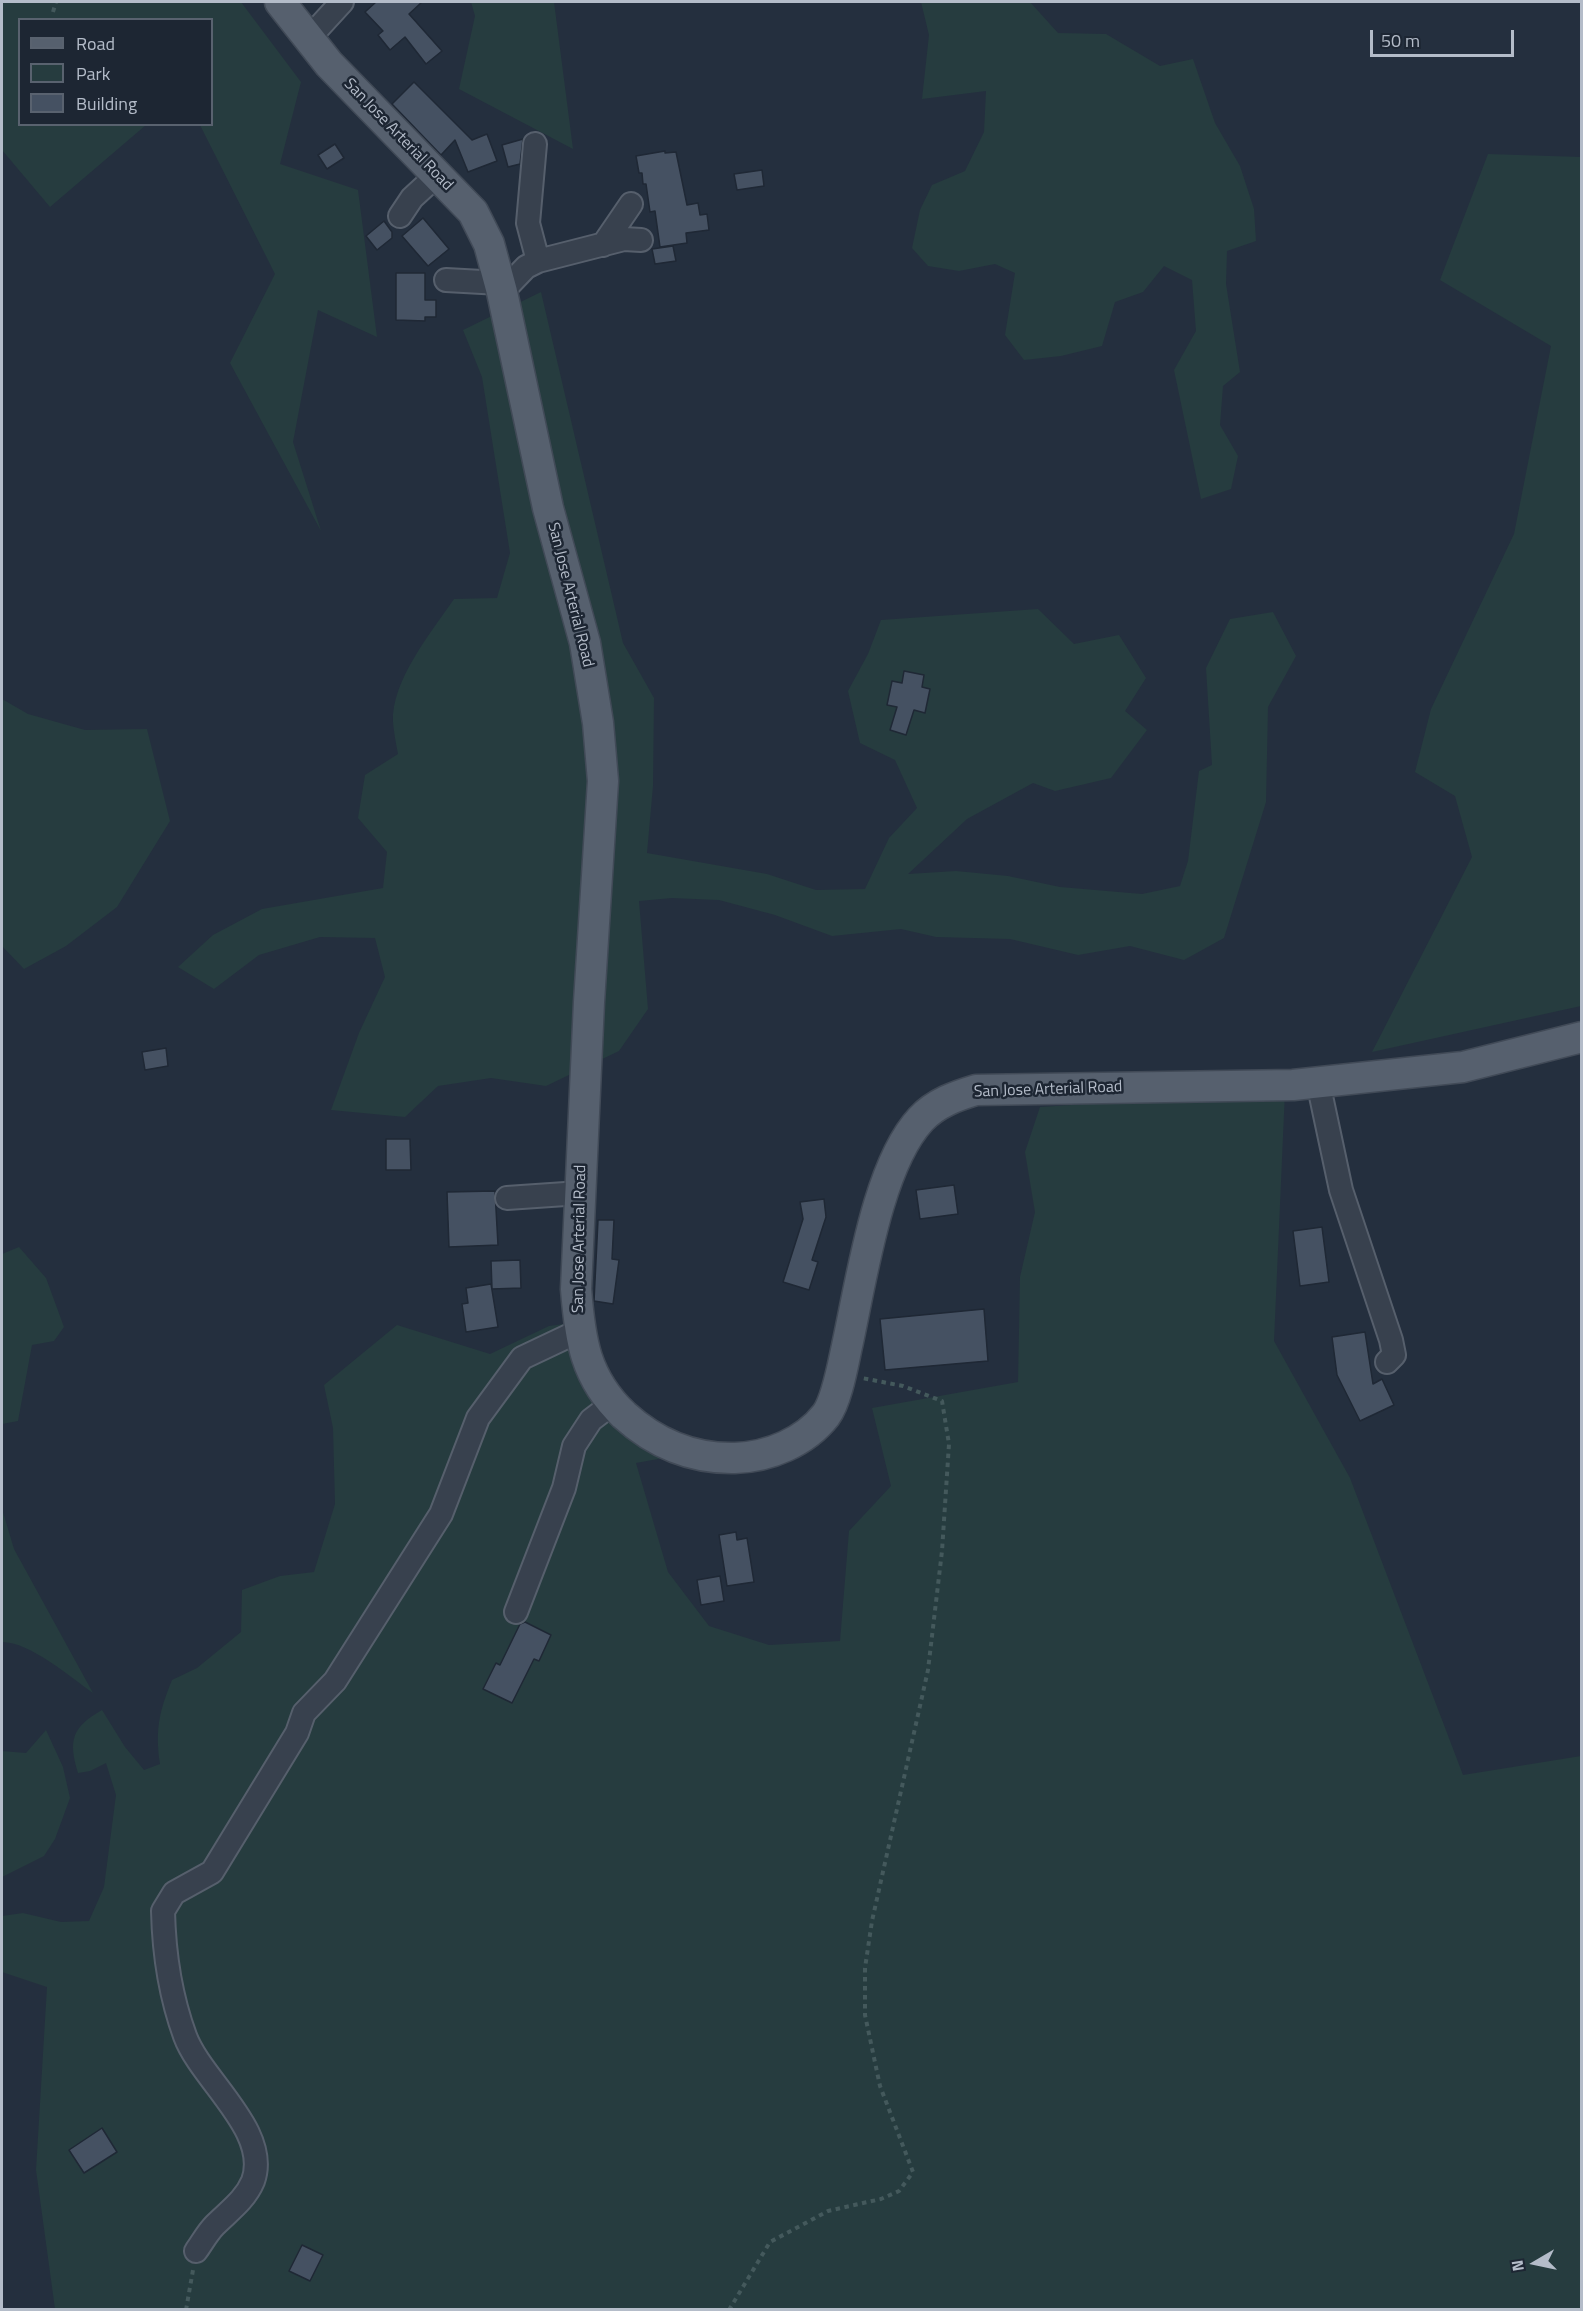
<!DOCTYPE html>
<style>
body{margin:0}
#map{position:relative;width:1583px;height:2311px;overflow:hidden;background:#242f3e;font-family:"Titillium Web",sans-serif}
canvas{display:block}
.frame{position:absolute;inset:0;border:3px solid #b4bcc9;pointer-events:none}
.legend{position:absolute;left:18px;top:18px;width:195px;height:108px;box-sizing:border-box;background:#1d2633;border:2px solid #59626f;margin:0;padding:8px 10px;list-style:none;font-size:18px;color:#b4bcc9}
.legend li{display:flex;align-items:center;gap:12px;height:30px}
.legend b{width:30px;border:2px solid #59626f}
.north{position:absolute;left:1505px;top:2233px;width:60px;height:60px;-webkit-text-stroke:4px #1d2633;paint-order:stroke;rotate:261deg;font-size:16px;font-weight:700;line-height:24px;text-align:center;color:#b4bcc9}
.north::after{content:'';display:block;margin:auto;width:21px;height:27px;background:#b4bcc9;clip-path:polygon(50% 0,100% 100%,50% 72%,0 100%)}
.scale{position:absolute;left:1370px;top:30px;width:144px;height:27px;box-sizing:border-box;border:3px solid #b4bcc9;border-top:0;padding-left:8px;font-size:18px;line-height:21px;white-space:nowrap;color:#b4bcc9;-webkit-text-stroke:4px #1d2633;paint-order:stroke}
</style>
<div id="map">
<canvas width="1583" height="2311"></canvas>
<div class="frame"></div>
<ul class="legend">
<li><b style="height:8px;background:#56606e"></b>Road</li>
<li><b style="height:16px;background:#263c3f"></b>Park</li>
<li><b style="height:16px;background:#455162"></b>Building</li>
</ul>
<div class="north">N</div>
<div class="scale">50 m</div>
</div>
<script>
const c = document.querySelector('canvas').getContext('2d');
c.lineJoin = 'round';
function paint(path, color) {
  c.fillStyle = color;
  c.fill(path, 'evenodd');
}
function strokePath(path, color, width, dash) {
  c.strokeStyle = color;
  c.lineWidth = width;
  c.lineCap = dash ? 'butt' : 'round';
  c.setLineDash(dash || []);
  c.stroke(path);
}
function drawText(font, color, halo, rows, align = 'center') {
  c.font = font + ' "Titillium Web",sans-serif';
  c.lineWidth = 5;
  c.setLineDash([]);
  c.textBaseline = 'middle';
  c.strokeStyle = halo;
  c.fillStyle = color;
  for (const [text, x, y, turn = 0] of rows) {
    c.save();
    c.translate(x, y);
    c.rotate((+turn || 0) * Math.PI / 180);
    c.textAlign = isNaN(turn) ? turn : align;
    if (halo) c.strokeText(text, 0, 0);
    c.fillText(text, 0, 0);
    c.restore();
  }
}
paint(new Path2D(`
 M2 2H241L301 82 280 164 358 190 377 337 318 310 293 442 321 531 230 363 275 274 200 125 212 124V20H20V124L146 125 50 207 2 150Z
 M471 2H554L573 149 459 89 475 16Z
 M921 2H1030L1058 33 1106 34 1160 66 1193 59 1215 123 1240 166 1254 209 1256 241 1227 251 1226 284 1240 372 1223 386 1220 425 1238 456 1231 489 1201 499 1174 370 1196 331 1192 280 1164 266 1143 292 1115 302 1102 346 1061 356 1024 360 1005 335 1015 273 995 264 959 271 928 266 912 248 920 210 932 185 965 171 984 132 986 91 922 99 929 35Z
 M1488 154 1581 157V1006L1372 1052 1472 857 1455 796 1415 772 1431 709 1514 534 1551 346 1440 280Z
 M541 292 623 643 654 698 653 786 647 853 767 874 816 890 865 889 889 838 917 808 895 760 860 743 848 691 868 654 881 620 1038 609 1074 644 1119 635 1146 678 1125 711 1147 730 1111 778 1055 791 1033 783 967 819 908 874 956 871 1008 876 1060 887 1142 894 1180 886 1188 861 1199 771 1212 765 1206 668 1230 619 1273 612 1296 656 1268 707 1266 802 1224 938 1184 960 1130 946 1078 955 1010 939 936 937 901 929 832 936 775 915 719 900 672 898 639 901 648 1009 619 1051 546 1086 491 1078 438 1086 405 1117 331 1110 359 1033 385 977 375 938 320 937 259 955 214 989 178 967 213 935 262 909 383 888 387 852 358 818 365 775 398 754C396 744 394 733 393 722 391 681 432 631 454 599L497 598 510 553 482 377 463 330Z
 M2 699 28 714 85 730 147 729 170 821 117 907 66 946 24 969 2 946Z
 M1285 1091 1274 1341 1350 1478 1463 1775 1581 1756V2309H55L36 2170 47 1987 2 1972V1916L23 1913 61 1922 89 1921 104 1887 116 1795 106 1763 90 1771 78 1773C68 1740 72 1727 102 1710L125 1747 144 1770 160 1764C155 1730 159 1712 172 1680L197 1668 241 1632 242 1590 280 1576 314 1572 335 1504 333 1428 324 1385 397 1325 490 1354 549 1326 578 1322 590 1371 691 1453 636 1463 668 1572 709 1626 769 1645 840 1641 849 1531 891 1486 872 1408 1018 1382 1020 1277 1035 1212 1025 1152 1040 1107Z
 M19 1247 46 1278 64 1327 54 1341 32 1345 18 1421 2 1424V1254Z
 M2 1509 14 1549 93 1693C70 1677 30 1642 2 1642Z
 M46 1730 63 1767 70 1798 55 1839 44 1856 2 1877V1751L26 1753Z`), '#263c3f');
const building = new Path2D(`
 M376 2H422L409 14 442 51 426 64 405 37 390 50 378 35 383 31 365 12Z
 M414 82 472 140 487 134 497 161 468 172 455 140 441 155 392 104Z
 M523 139 520 164 508 167 502 145Z
 M335 144 344 158 327 169 318 155Z
 M665 151V153L676 152 687 205 698 203 700 215 707 214 709 230 686 233 687 243 660 247 655 211 650 212 646 184H643L642 173H639L636 156Z
 M762 170 764 186 737 190 734 174Z
 M423 218 449 249 428 266 402 236Z
 M384 221 392 232V238L377 250 366 236Z
 M673 246 676 261 655 264 652 249Z
 M396 273H425V300H436V317H425V321L396 320Z
 M904 671 924 675 922 687 930 689 925 713 914 710 906 735 890 730 897 707 887 705 892 681 902 683Z
 M166 1048 168 1066 145 1070 142 1052Z
 M386 1139H410L411 1170H386Z
 M954 1185 958 1214 920 1219 916 1190Z
 M495 1191 498 1245 449 1247 447 1192Z
 M824 1199 826 1217 812 1260 818 1262 809 1290 783 1282 803 1219 800 1202Z
 M598 1220H614L612 1259 619 1260 613 1304 594 1301Z
 M1322 1227 1329 1282 1300 1286 1293 1231Z
 M520 1260 521 1288 492 1289 491 1261Z
 M491 1284 498 1327 466 1332 462 1304 468 1303 466 1288Z
 M984 1309 988 1361 885 1370 880 1319Z
 M1365 1332 1373 1384 1382 1379 1394 1405 1360 1421 1337 1375 1332 1337Z
 M736 1532 737 1540 747 1538 754 1582 727 1586 719 1535Z
 M720 1576 724 1601 701 1605 697 1580Z
 M525 1622 551 1635 539 1661 534 1659 512 1703 483 1689 496 1663 500 1665 520 1624Z
 M102 2128 117 2152 84 2173 69 2150Z
 M302 2245 323 2255 310 2281 289 2271Z`);
paint(building, '#455162');
strokePath(building, '#1f2835', 1.5);
const minor = new Path2D(`
 M309 38 342 2
 M535 144 528 223 538 261
 M400 216 412 198 437 175
 M603 245 631 204
 M446 280 500 283
 M502 292 526 267 538 261 624 239 641 240
 M1318 1082 1341 1190 1391 1340 1394 1355 1387 1362
 M507 1198 580 1193
 M516 1612 564 1488 574 1446 591 1420 612 1404
 M196 2251C202 2243 207 2233 215 2225 229 2211 245 2200 253 2181 271 2131 201 2080 185 2036 170 1995 164 1954 163 1911L174 1893 212 1872 297 1733 304 1713 335 1681 441 1514 478 1418 522 1358 579 1331`);
const major = new Path2D(`
 M280 2 329 64 473 212 489 244 502 292 548 508 585 643 598 723 603 781 589 1002 576 1289C580 1340 585 1378 624 1415 656 1444 692 1459 735 1458 769 1457 805 1442 826 1415 837 1400 843 1364 847 1346 861 1283 877 1166 921 1119 936 1103 956 1096 976 1090L1293 1085 1463 1067 1582 1037`);
strokePath(minor, '#565f6c', 26);
strokePath(major, '#414a57', 33);
strokePath(new Path2D(`
 M53 12 56 2
 M186 2310 193 2270
 M729 2310 770 2242 828 2211 881 2199 899 2191 913 2172 880 2086 865 2015V1968L872 1921 928 1670 942 1551 949 1444 942 1401 903 1386 862 1378`), '#44595c', 4, [4.5, 4.5]);
strokePath(minor, '#38414e', 22);
strokePath(major, '#56606e', 30);
drawText('16px', '#b4bcc9', '#1d2633', [
 ["San Jose Arterial Road",398,135,46],
 ["San Jose Arterial Road",570,595,76],
 ["San Jose Arterial Road",1048,1090,-2],
 ["San Jose Arterial Road",580,1239,-89]
]);
</script>
